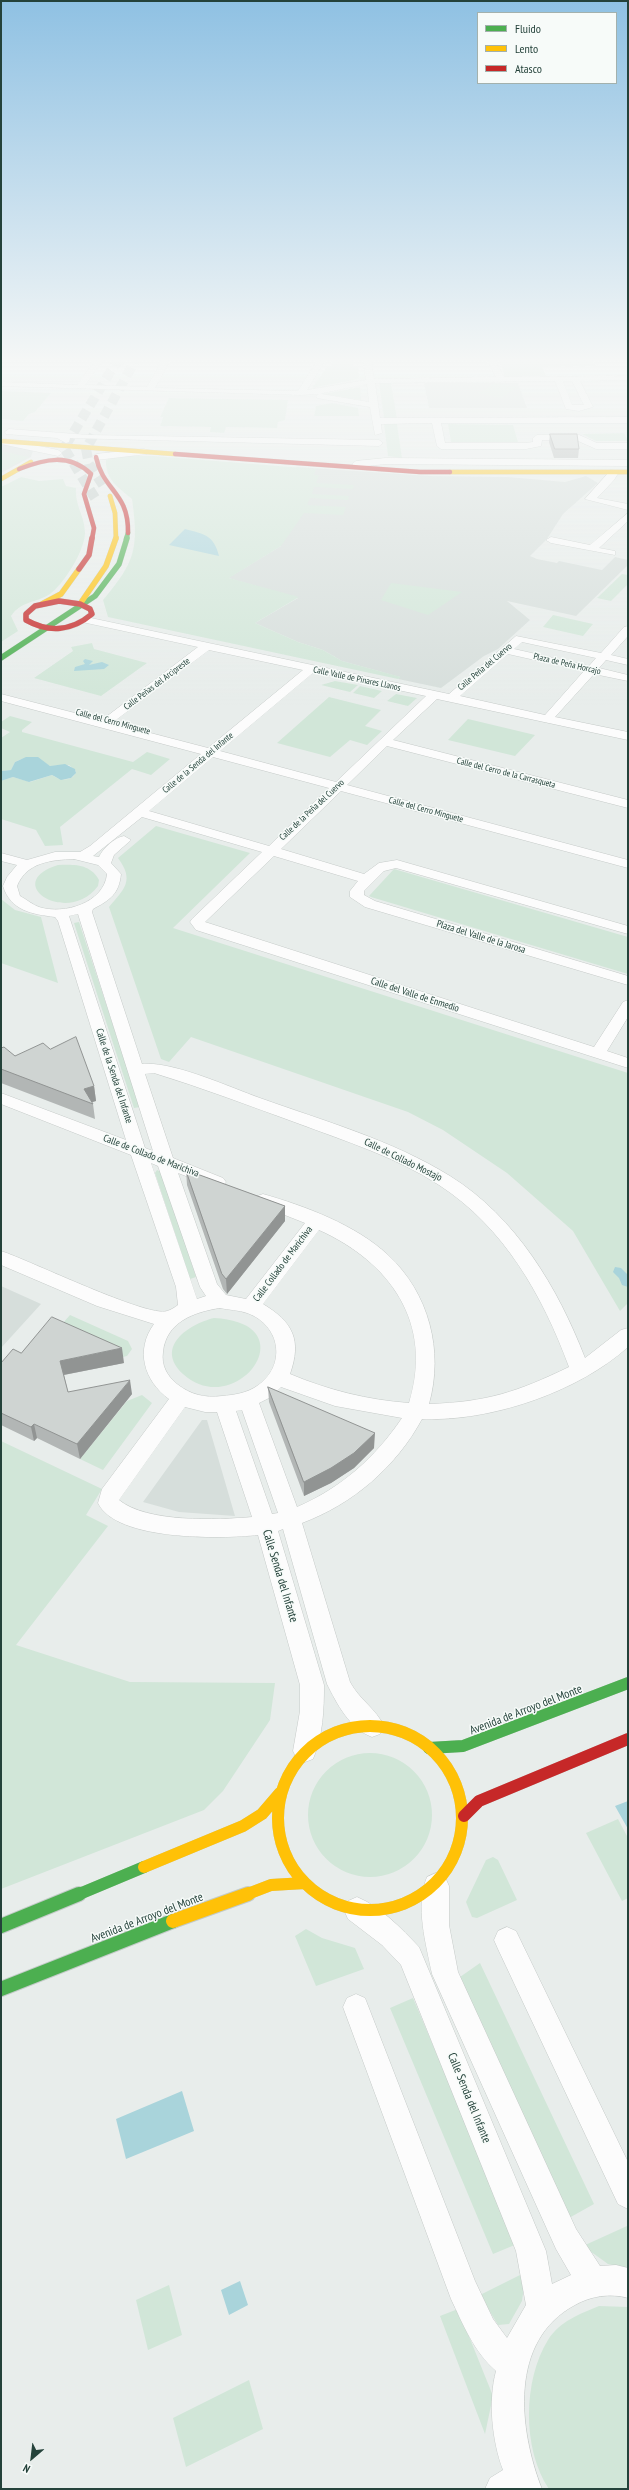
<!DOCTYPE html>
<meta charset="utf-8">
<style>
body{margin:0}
#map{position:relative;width:629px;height:2490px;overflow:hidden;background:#e8edeb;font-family:"PT Sans Narrow",sans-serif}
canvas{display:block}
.frame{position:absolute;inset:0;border:2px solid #24423a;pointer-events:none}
.legend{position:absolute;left:477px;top:12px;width:140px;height:72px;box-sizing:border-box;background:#f7fbf9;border:1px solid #a3b1ad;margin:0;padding:5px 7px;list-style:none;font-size:12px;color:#24423a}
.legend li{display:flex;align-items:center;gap:8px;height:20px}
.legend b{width:20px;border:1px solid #a3b1ad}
.north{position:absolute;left:12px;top:2438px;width:40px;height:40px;-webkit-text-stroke:3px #f7fbf9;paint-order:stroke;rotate:208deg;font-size:11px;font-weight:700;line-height:16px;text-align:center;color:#24423a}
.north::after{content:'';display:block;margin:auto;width:14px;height:18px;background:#24423a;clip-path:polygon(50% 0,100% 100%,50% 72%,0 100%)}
</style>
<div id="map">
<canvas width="629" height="2490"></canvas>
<div class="frame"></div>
<ul class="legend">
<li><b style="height:5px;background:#4caf50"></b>Fluido</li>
<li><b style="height:5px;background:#ffc107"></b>Lento</li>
<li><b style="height:5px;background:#c62828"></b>Atasco</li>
</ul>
<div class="north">N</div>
</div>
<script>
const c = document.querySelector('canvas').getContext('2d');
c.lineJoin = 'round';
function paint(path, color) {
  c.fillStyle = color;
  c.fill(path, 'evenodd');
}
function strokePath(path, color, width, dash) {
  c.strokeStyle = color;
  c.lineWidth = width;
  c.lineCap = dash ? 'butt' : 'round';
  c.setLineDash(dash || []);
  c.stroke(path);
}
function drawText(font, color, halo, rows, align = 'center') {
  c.font = font + ' "PT Sans Narrow",sans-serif';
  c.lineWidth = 3;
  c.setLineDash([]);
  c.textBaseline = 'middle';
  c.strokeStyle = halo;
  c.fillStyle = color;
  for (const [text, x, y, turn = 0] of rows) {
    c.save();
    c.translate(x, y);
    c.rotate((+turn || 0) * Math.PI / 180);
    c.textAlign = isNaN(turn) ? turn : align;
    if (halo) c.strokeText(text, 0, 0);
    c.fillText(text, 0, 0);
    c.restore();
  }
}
paint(new Path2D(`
 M424 383H518L527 408H429Z
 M1 444 18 446 33 451 31 457 1 473Z
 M298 467 430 476 508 477 565 482 586 476 598 483 563 514 547 539 530 556 537 559 557 563 559 561 602 570 615 557 628 560V565L576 616 507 601 530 620 498 649 484 656 441 688 398 679 400 677 342 661 323 650 298 642 255 623 298 598 228 578 281 546 261 478Z
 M1 1286 41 1304 1 1348Z
 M202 1420H207L235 1516 179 1512 143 1502Z`), '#d6dedb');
paint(new Path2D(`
 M331 359H353V367H358L359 379 312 388 327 367H332Z
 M499 359H591L596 366 542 367 546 376 505 377Z
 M379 383H391L397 419 384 418Z
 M495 383 518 387 501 398 478 393Z
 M360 387 361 400 323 394Z
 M1 391 49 393H51L35 412 29 414 23 421 1 419Z
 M169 398 284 400H288L285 420 278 422 277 428 226 427 224 433 210 432 211 427 160 426 163 417H160Z
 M332 403 358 408 359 416H314L316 406Z
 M384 424H397L402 458 388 456Z
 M448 424 513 425 518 442H451Z
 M624 433 628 441H596L582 434Z
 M1 451 29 457 1 471Z
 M115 456H154L316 469 314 475H319L316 483 354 485 353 489 314 487 312 494 349 496 348 500 310 498 307 505 346 507 343 515 304 513 281 546 229 578 299 597 255 623 298 642 323 650 342 661 401 677 398 679 108 617 103 600C135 562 139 549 132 499 119 488 105 480 106 460Z
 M21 477 39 481 63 479 66 486 76 488C75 507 85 516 85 533 85 550 64 584 50 594 36 603 21 601 11 616L18 631 1 642V487Z
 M622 574 628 575V584L611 601 597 598Z
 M391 583 462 592 428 615 381 600Z
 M553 615 593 624 583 636 543 627Z
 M92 643 94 649 147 663 101 696 34 678 73 651 71 647Z
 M335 681 358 685 350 692 321 685Z
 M360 686 382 691 374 698 353 693Z
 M396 694 417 698 408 706 387 701Z
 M329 697 381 710 365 726 382 731 367 745 350 740 330 757 277 743Z
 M10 716 32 722 22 730V732L133 762 147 752 170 759 151 775 132 769 60 827 63 845 45 846 36 830 1 819V781L13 777 30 782 52 775C59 781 74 782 76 771L69 765 50 766C39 759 28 754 15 762L11 770 1 771V738L10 732 1 728V722Z
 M468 719 535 735 515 756 448 740Z
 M156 826 250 853 173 928 628 1073V1303L620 1311 573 1231 507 1173 443 1130 408 1112 191 1037 169 1062 161 1059 109 907C124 889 135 881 118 858Z
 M58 865C74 864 91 864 99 880L98 886C68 927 0 883 58 865Z
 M394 869 628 937V974L371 897 369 896Z
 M1 899 15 910 41 917 58 983 1 963Z
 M79 922 140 1107 134 1108 74 923Z
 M157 1170 162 1172 196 1277 190 1279 155 1173Z
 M70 1315 128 1341 132 1349 127 1356 114 1359 55 1332Z
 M214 1318C310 1323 236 1422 183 1374 154 1347 189 1324 214 1318Z
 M142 1395 152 1403 103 1470 80 1459 127 1401Z
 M1 1441 102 1489 86 1515 108 1526 16 1645 130 1682 275 1683 270 1720 223 1791 204 1810 1 1889Z
 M308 1815a62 62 0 1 1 124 0a62 62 0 1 1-124 0Z
 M618 1819 628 1838V1898L622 1901 586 1833Z
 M493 1857 498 1860 517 1900 477 1918 472 1917 466 1902 486 1860Z
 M306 1929 322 1938 355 1948 364 1969 316 1986 295 1936Z
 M480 1963 594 2204 569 2218 460 1977Z
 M413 1998 517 2244 493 2254 390 2008Z
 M627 2226V2268L608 2264 583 2246Z
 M526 2272 522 2301 509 2324 498 2325 480 2295Z
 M169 2285 182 2335 148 2350 136 2300Z
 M599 2306 628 2307V2489H549C522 2449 523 2380 548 2340 560 2321 580 2314 599 2306Z
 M458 2309 493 2396 485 2434 440 2316Z
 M249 2380 263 2429 186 2467 173 2418Z`), '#d1e6d8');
paint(new Path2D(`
 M185 529C204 534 214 535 219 556L169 545Z
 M85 659 93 661 89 665 102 662 109 665 104 669 74 671 75 667 85 664 83 661Z
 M26 757H38L50 766 65 764 75 769 76 773 71 778 61 780 52 775 29 782 13 777 1 781V771L11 770 15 762Z
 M615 1267 621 1268 628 1275V1287L622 1285 619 1278 613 1272Z
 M628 1801V1829L615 1806Z
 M182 2091 194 2131 126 2159 116 2119Z
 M240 2281 248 2305 229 2315 221 2290Z`), '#a9d4db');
strokePath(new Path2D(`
 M103 485 89 464 86 449 136 359
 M95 498 64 448 115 364 123 359`), '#c1cbc8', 10, [10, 5.5]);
const street = new Path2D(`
 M96 359H104L85 385 147 387 163 359H171L155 388 298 391 318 359H326L307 390 366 380 363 359H371L374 379 496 377 486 359H494L504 377 628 376V380L580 381 593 407 579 411 566 409 555 381 375 383 380 418 628 417V423H441L445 443H526L533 442V438L537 435 577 434 597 443H628V449H596L576 440H542L541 446 526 449H441L437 446 432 423 381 424 382 433 375 435 370 407 317 398 316 396 319 394 301 395 1 386V382L77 385ZM563 381H572L584 405H572ZM367 384 369 402 321 394 323 393Z
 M9 429 89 435 379 440 383 443 379 446 70 438 69 442 66 443 57 438 6 434 5 432Z
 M1 438 58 450 62 453 58 456 1 444Z
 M144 449 147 450V454L96 460 92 457 96 454Z
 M386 458 628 460V466L386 464 356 467 352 464 356 461Z
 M611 470 619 472 614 480 597 498 628 504V510L585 499Z
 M628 513V521L599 548 615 551V555L551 543 546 540 551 537 590 545Z
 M86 617 449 694 516 636 601 653 624 627 628 626V636L611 655 628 659V665L606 660 599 668 628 675V681L594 674 555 717 628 732V740L437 699 393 740 628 800V808L387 746 347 785 628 860V868L341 791 281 849 364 874 379 863 397 860 628 926V934L396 868 384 871 364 891V895L375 901 628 976V985L365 907 350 897V891L358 881 274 856 205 922 594 1047 623 1002 628 1000V1017L607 1051 628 1058V1068L196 930 190 922 192 919 262 852 142 817 93 856 99 857C103 848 114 838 124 836L131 840 114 855 111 863 121 874C119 894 110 900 93 909L92 912 142 1064C173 1061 229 1087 260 1098 324 1121 392 1140 450 1176 516 1217 558 1288 585 1358L621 1330 628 1328V1347C578 1392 490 1422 422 1419 396 1467 353 1504 302 1523L350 1682C359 1699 376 1709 384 1726L380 1734 372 1737C350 1729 337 1704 327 1684L283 1529 278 1531 324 1685C324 1709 323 1736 313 1759L305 1762 297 1759 293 1751 300 1711V1685L258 1535C221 1539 116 1541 98 1503L102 1489 169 1399C144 1381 135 1350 154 1324L97 1306 1 1265V1251C29 1260 148 1318 167 1311 171 1310 175 1307 178 1305L176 1287 131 1155 1 1104V1093L126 1140 58 921 55 917C32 914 11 911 3 886L7 877 17 865 1 861V853L27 860 55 852H80L90 846 201 754 1 701V694L102 720 198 647 82 622 81 620ZM522 642 596 658 589 666 514 649ZM209 650 303 670 208 748 112 723ZM508 654 584 671 545 715 460 696ZM314 672 426 696 336 782 220 751ZM213 757 329 788 269 846 149 811ZM74 859 98 865 107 874C104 903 64 915 39 907 33 905 26 899 20 896L17 886C27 862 51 860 74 859ZM78 914 153 1151 145 1148 69 916ZM154 1073C203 1088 250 1106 297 1123 345 1141 396 1157 439 1185 504 1227 543 1296 569 1367 517 1392 487 1402 429 1404 444 1351 429 1293 388 1255 356 1225 305 1206 263 1194L257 1196 254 1200 257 1204 305 1223 246 1299 226 1295 217 1284 178 1173 217 1188 223 1186 226 1182 223 1178 173 1158 145 1074ZM151 1163 158 1166 200 1287 206 1296 197 1299ZM319 1230C390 1262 434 1323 409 1403 368 1400 328 1390 290 1374 302 1340 293 1322 263 1304ZM220 1308C229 1310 239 1310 247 1313 281 1325 287 1366 257 1386 247 1393 234 1395 222 1396 205 1398 191 1395 177 1384 167 1376 161 1365 163 1352 166 1322 194 1312 220 1308ZM281 1387 335 1406 402 1418C375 1458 341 1488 297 1507L259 1403 271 1397ZM185 1407 205 1412H217L252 1517C217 1520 147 1523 119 1500ZM242 1410 278 1513 272 1514 236 1411Z
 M436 1873 445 1877 449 1886V1925L458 1972 576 2229 600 2266 616 2265 628 2268V2298C610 2293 591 2296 575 2305 508 2341 519 2430 542 2489H485L490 2478 503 2470C492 2441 488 2401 496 2371 474 2352 463 2324 451 2299L343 2007 347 1998 356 1994 365 1998 475 2281 493 2319 507 2338 526 2305 516 2251 401 1965 382 1945 348 1919 344 1910 348 1901 357 1897C381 1907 401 1928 419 1947L546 2251 552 2284 571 2275 556 2249 432 1974C426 1944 415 1906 427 1877Z
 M507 1927 516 1931 628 2162V2209L618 2204 498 1949 494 1940 498 1931Z`);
const fastFar3 = new Path2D(`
 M126 539 128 533`);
const fastFar2 = new Path2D(`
 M1 658 95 596 119 564 127 538`);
const fastFar1 = new Path2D(`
 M429 1748 463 1746 628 1683
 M77 1895 144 1867`);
const fast = new Path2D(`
 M1 1926 79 1894
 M1 1989 173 1921`);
const slowFar3 = new Path2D(`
 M1 441 175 454
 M450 472H628
 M1 479 31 462
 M110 496 115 513 116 539`);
const slowFar2 = new Path2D(`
 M42 604 61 594 79 569
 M80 604 106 566 116 538`);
const slowFar1 = new Path2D(`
 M278 1818a92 92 0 1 1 184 0a92 92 0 1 1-184 0Z
 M144 1867 243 1826 262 1814 280 1793
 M245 1895 271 1885 305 1883`);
const slow = new Path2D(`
 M173 1921 248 1894`);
const jamFar2 = new Path2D(`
 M175 454 420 472H450
 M96 457C103 491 129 492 128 533
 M19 469C45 459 69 453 91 474L84 494 94 528 92 539`);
const jamFar1 = new Path2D(`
 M79 569 89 555 92 538
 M59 601 80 604 90 609 92 614C72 631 49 633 26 620V614L35 606Z`);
const jam = new Path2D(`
 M464 1816 479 1801 628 1739`);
strokePath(street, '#c5cac8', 1);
strokePath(fastFar3, '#c3cbc8', 5);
strokePath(fastFar2, '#c3cbc8', 6);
strokePath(fastFar1, '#c3cbc8', 12);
strokePath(fast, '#c3cbc8', 16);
strokePath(slowFar3, '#c3cbc8', 5);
strokePath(slowFar2, '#c3cbc8', 6);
strokePath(slowFar1, '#c3cbc8', 12);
strokePath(slow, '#c3cbc8', 16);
strokePath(jamFar2, '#c3cbc8', 5);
strokePath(jamFar1, '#c3cbc8', 6);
strokePath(jam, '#c3cbc8', 12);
paint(street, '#fcfcfc');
strokePath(fastFar3, '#4caf50', 4.5);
strokePath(fastFar2, '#4caf50', 5.5);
strokePath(fastFar1, '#4caf50', 12);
strokePath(fast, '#4caf50', 14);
strokePath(slowFar3, '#ffc107', 4.5);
strokePath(slowFar2, '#ffc107', 5.5);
strokePath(slowFar1, '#ffc107', 12);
strokePath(slow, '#ffc107', 14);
strokePath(jamFar2, '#c62828', 4.5);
strokePath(jamFar1, '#c62828', 5.5);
strokePath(jam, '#c62828', 12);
paint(new Path2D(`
 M550 434 579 449 578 458H554L549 442Z
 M1 1048 15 1056 94 1086 96 1101 91 1102 93 1104 95 1119 1 1083Z
 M186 1170 285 1206V1221L227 1294 223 1289 187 1185Z
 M21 1353 124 1363 64 1375 68 1392 132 1394 80 1459 37 1438 34 1441 1 1425V1363Z
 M268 1387 374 1448 354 1468 331 1483 304 1496 269 1402Z`), '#b2b6b5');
paint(new Path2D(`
 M94 1086 96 1101 89 1103 84 1089Z
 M285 1206V1221L227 1294 226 1279Z
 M122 1348 124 1363 63 1375 60 1361Z
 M130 1380 132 1394 80 1459 77 1444Z
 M34 1424 37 1438 34 1441 31 1427Z
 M375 1433 374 1448 354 1468 331 1483 304 1496V1482Z`), '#919493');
const building = new Path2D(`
 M550 434H577L579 449H555Z
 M76 1037 94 1086 84 1089 93 1104 1 1069V1048L4 1047 15 1056 43 1043 50 1049Z
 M186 1170 285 1206 226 1279 222 1274Z
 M52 1317 122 1348 60 1361 68 1392 130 1380 77 1444 34 1424 31 1427 1 1413V1363L13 1349 21 1353Z
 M268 1387 375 1433 354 1453 331 1468 304 1482Z`);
paint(building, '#cfd4d2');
strokePath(building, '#919493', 1);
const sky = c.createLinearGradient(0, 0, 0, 707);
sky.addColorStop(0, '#8fc1e3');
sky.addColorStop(0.51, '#f5f7f6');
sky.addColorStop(1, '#f5f7f600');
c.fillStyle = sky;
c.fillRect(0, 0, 629, 707);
drawText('9px', '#24423a', '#f7fbf9', [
 ["Plaza de Peña Horcajo",567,664,13],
 ["Calle Peña del Cuervo",485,667,-40],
 ["Calle Valle de Pinares Llanos",357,679,12],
 ["Calle Peñas del Arcipreste",157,684,-37],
 ["Calle del Cerro Minguete",113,722,15],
 ["Calle de la Senda del Infante",198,763,-40],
 ["Calle del Cerro de la Carrasqueta",506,773,14],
 ["Calle de la Peña del Cuervo",312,810,-43],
 ["Calle del Cerro Minguete",426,810,15]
]);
drawText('10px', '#24423a', '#f7fbf9', [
 ["Plaza del Valle de la Jarosa",481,937,17],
 ["Calle del Valle de Enmedio",415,995,18],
 ["Calle de la Senda del Infante",114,1076,72],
 ["Calle de Collado de Marichiva",151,1156,21],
 ["Calle de Collado Mostajo",403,1160,26],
 ["Calle Collado de Marichiva",283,1264,-53]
]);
drawText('12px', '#24423a', '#f7fbf9', [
 ["Calle Senda del Infante",280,1576,73],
 ["Avenida de Arroyo del Monte",526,1710,-21],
 ["Avenida de Arroyo del Monte",147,1918,-21],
 ["Calle Senda del Infante",469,2098,68]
]);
</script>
